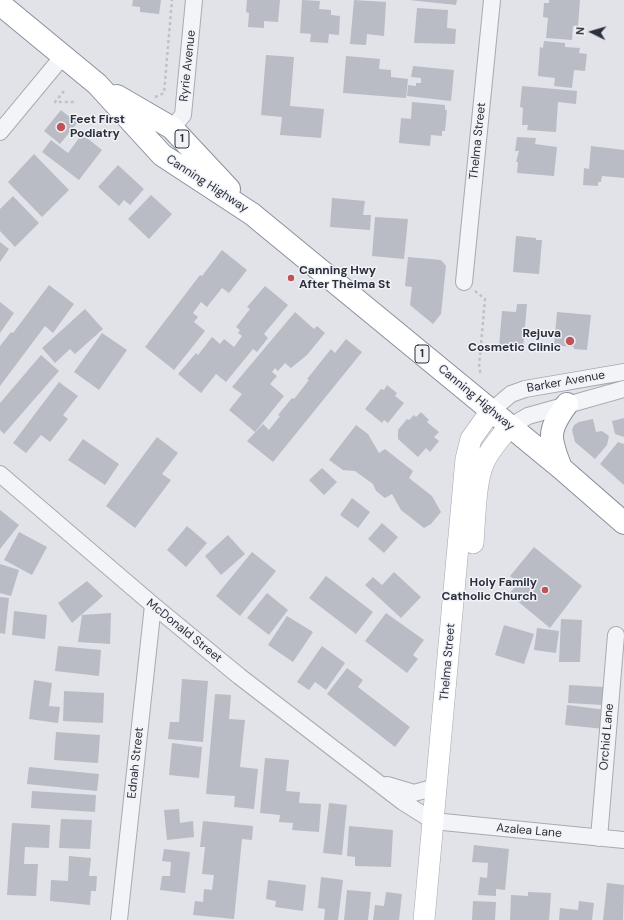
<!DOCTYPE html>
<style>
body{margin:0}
#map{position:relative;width:624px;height:920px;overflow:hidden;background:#e1e3e8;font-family:"DM Sans",sans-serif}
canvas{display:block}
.north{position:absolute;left:572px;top:12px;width:40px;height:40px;-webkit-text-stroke:3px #f0f2f6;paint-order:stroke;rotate:275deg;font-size:11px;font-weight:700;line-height:16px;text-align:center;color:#2b303e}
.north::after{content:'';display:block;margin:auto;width:14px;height:18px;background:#2b303e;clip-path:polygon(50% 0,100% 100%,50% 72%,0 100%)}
</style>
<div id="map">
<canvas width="624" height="920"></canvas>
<div class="north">N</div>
</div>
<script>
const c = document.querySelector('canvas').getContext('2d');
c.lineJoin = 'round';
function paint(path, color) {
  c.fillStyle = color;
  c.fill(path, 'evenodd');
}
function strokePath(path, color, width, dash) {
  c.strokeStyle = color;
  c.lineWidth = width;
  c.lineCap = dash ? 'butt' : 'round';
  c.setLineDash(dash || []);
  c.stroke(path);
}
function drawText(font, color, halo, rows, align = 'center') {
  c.font = font + ' "DM Sans",sans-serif';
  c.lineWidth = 3;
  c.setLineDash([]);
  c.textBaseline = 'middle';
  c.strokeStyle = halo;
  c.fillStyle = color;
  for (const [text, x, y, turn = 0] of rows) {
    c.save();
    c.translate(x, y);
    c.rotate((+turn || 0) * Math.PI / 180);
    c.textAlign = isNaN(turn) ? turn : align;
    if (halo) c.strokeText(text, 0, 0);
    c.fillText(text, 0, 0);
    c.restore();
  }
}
paint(new Path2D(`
 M133 0H161L159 14 140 12V7L132 6Z
 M247 0H280L278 22 264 21V28L248 27 249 13 246 12Z
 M302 0 320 1 319 9 331 10V15L340 16 339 35 329 34 328 43 310 42 311 34 300 33Z
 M354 0 386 2 384 36 367 34 366 45 350 44Z
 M409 0H457L456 5Z
 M549 0H580L578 26H573L572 40 546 38 548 18 543 17 544 3H549Z
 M417 8 448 10 447 28 456 29 455 44 414 43Z
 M544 41 565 43V47L580 48 579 53 587 54 585 71 574 70 572 88 554 86 555 78 538 76 540 47 543 48Z
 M266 55 294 57 290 106 324 109 321 138 280 135 282 117 261 115Z
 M346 56 380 59 379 69 391 70V77L408 79 406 98 343 93Z
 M413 66 454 70 451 101 407 96 408 85 416 86V83H421V78L411 77Z
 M522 86 577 91 576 104 558 102 556 132 527 130 528 125H522L523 108 520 107Z
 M412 102 445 105V110H447L445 131H442V136L431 135 430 146 399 143 401 118 411 119Z
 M61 110 77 123 60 144 44 131Z
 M82 134 102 150 79 180 42 152 51 140 68 153Z
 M517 137 536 138 535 144 557 147 554 176 517 173 518 162H516L519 151H515Z
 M591 146 624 150V178L602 176 601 182H598V186L583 185 584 168 589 169Z
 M34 154 69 190 42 217 8 182Z
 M118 165 144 189 130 205 124 200 119 206 98 187Z
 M151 195 172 214 149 239 128 219Z
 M13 196 39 223 15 247 0 231V209Z
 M332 198 365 201 363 215H371L370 230 330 227Z
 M375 217 408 219 404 259 372 256Z
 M516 236 536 238V240H542L539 274 513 272Z
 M0 242 9 249 0 262Z
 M222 250 247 270 229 293 222 288 207 307 201 302 193 313 198 317 194 322 205 331 174 370 145 347 200 275 202 276Z
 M408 257 441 260 446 266 441 314 433 324 410 305 412 287 405 286Z
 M49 285 74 304 53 333 45 326 0 386V346L11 332 13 333Z
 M265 286 288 305 264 334 268 338 257 352 253 349 226 382 216 374 201 393 178 374 196 353 198 355 212 337 220 344 224 339 234 347 242 336 238 333 240 330 236 327 250 309 247 307Z
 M0 302 14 313 0 333Z
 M517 304H527L523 348 499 346 502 311 516 312Z
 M85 309 103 329 75 354 70 349 55 363 42 348Z
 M295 312 314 329 317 326 325 333 307 355 291 368 285 363 278 371 275 368 272 372 277 376 270 384 284 396 255 432 229 410 242 394 232 387Z
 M557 312 591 315 587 350 574 349V347L554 345Z
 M102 333 127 350 99 390 74 372Z
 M346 339 362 352 273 462 247 441 263 424 269 430 280 416 278 415 292 398 294 399 309 380 307 379 331 349 335 353Z
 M41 355 59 371 4 434 0 430V403Z
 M59 382 78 396 63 415 68 419 50 442 41 435 26 453 13 443Z
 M387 385 397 393 395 396 404 403 388 423 384 420 382 423 365 409 381 389 384 390Z
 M421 412 429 420 427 422 439 432 434 437 439 441 430 452 426 448 418 457 398 439V430L407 419 409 420 414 415 416 417Z
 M624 418V437L615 434 612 421Z
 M593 419 596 432 602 431 609 436 607 445 595 459 575 442 572 430 574 425 579 422Z
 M356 425 368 434 379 453 385 449 413 471 409 478 432 496 441 512 431 524 424 528 401 510 392 494 385 498 376 491 373 484 355 471 343 470 329 460Z
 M157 437 178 453 162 474 171 480 135 528 106 506Z
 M83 439 119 464 105 485 68 460Z
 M618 442 624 444V485L600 464Z
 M322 468 337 482 324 495 309 480Z
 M352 498 370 512 358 528 340 515Z
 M0 510 19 525 0 549Z
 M382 523 398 537 384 553 368 539Z
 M187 526 207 543 186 567 167 550Z
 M19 532 47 547 32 575 4 560Z
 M228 535 245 554 221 575 205 556Z
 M534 547 582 586 550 628 509 594 518 583 510 576Z
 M252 552 276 571 240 616 216 596Z
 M0 564 19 570 11 596 0 593Z
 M394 572 421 597 401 618 365 585 373 577 382 585Z
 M326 576 373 612 356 634 309 598Z
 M87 581 103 596 72 623 58 603Z
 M267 593 288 610 269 635 247 618Z
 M0 597 9 598 5 634 0 633Z
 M14 611 47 615 45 639 12 635Z
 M111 613 110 644 78 642 82 615Z
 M386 613 424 640 413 655 418 659 407 673 365 641Z
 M287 616 313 632 293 662 268 645Z
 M561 619 582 620 580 662H559Z
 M504 625 534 634 524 664 495 655Z
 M537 628 559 631 556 653 534 650Z
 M58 646 101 650 99 676 55 671Z
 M322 646 345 663 326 690 315 682 309 690 297 682Z
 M347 668 363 680 358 687 410 727 395 747 327 694Z
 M182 679 208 681 203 742 168 739 170 722H179Z
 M34 680 52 683 49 706 60 707 58 723 29 719Z
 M569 685 604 687 603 705 568 703Z
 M64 691 104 693 103 723 63 721Z
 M215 694 231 695 229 719 245 720 240 767 258 769 254 809 234 807 235 796 206 794Z
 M567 705 606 710 604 729 565 725Z
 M56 732 100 735 98 763 54 760Z
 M172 743 202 747 199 778 169 775Z
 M265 758 289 760 286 791 300 792 299 803 321 804 319 832 292 830 293 823 279 822 280 815 260 813Z
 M29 767 99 774 97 791 27 784Z
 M32 791 96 795 95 812 31 808Z
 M329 803 347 805 342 855 323 853Z
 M179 809 180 823 193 821 194 837 167 840 164 810Z
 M61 819 92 820 90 849 59 848Z
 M203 821 253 826 252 840 242 839 234 919 193 915 195 901 203 902 204 889 212 890 214 875 202 874 205 847H200Z
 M12 823 50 825 49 848 25 847 24 864H38L36 896 7 895Z
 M349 826 393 830 391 867 355 866V857L347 856Z
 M474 845 509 849 505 890 496 889V896L478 895 480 877 487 878 488 863 472 862Z
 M164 849 190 852 185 893 160 890 162 876H170L171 862 162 861Z
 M69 856 91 858 89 876H97L96 891H91L90 905 50 901 51 880 68 881Z
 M321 877 343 880 338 920H324L325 909 318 908Z
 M268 880 306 885 303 911 275 907 276 901 266 899Z
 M607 883 624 885 623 920H603Z
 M347 890 371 892 368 920H344Z
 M386 892 402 894 399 920H373L375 905 384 906Z
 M528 892 551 893 549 920H510L511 895 528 896Z
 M473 901 496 902 495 920H472Z
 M579 901 594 903 592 920H559L560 908 578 910Z`), '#b9bcc5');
const minor = new Path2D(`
 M172 128 183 115 194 0
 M0 132 63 56
 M464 282 492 0
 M491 411 511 394 525 389 624 372
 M509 427 528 416 624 389
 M0 474 153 605 239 676 403 802 433 821 624 840
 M387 785 414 793 436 787
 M599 838 616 635
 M119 920 153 605`);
const major = new Path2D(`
 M473 543C475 521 475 481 484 462 490 449 500 438 509 427
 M424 920 466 459 471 439 491 411`);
const highway = new Path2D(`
 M0 4 97 84 162 155 252 214 561 468 624 523
 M117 96 172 128 229 189
 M561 468C549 438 547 431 567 404`);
strokePath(minor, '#a7aab2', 18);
strokePath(major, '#a2a7b3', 22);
strokePath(highway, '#8a909d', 24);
strokePath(new Path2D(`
 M64 91 55 102H77
 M155 97 164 93 172 0
 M475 291 485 299 479 367 481 375`), '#bfc1c7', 2.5, [3, 3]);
strokePath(minor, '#f3f4f7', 16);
strokePath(major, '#fff', 21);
strokePath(highway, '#fff', 22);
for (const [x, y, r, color] of [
 [61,127,5,"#c05359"],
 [291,278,4,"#c05359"],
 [570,341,5,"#c05359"],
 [545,590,4,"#c05359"]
]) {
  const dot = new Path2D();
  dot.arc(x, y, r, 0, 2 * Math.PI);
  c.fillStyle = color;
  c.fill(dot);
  strokePath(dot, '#f0f2f6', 1.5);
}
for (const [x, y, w] of [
 [182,139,14],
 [422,354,14]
]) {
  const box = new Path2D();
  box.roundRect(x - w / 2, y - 9, w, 18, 3);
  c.fillStyle = '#f0f2f6';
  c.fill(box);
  strokePath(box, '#2b303e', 1);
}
drawText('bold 11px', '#2b303e', null, [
 ["1",182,139],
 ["1",422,354]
]);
drawText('12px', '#2b303e', '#f0f2f6', [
 ["Ryrie Avenue",188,66,-84],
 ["Thelma Street",478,141,-84],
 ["Canning Highway",207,184,33],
 ["Barker Avenue",566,382,-10],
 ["Canning Highway",476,398,40],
 ["McDonald Street",184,631,39],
 ["Thelma Street",448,662,-85],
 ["Orchid Lane",607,737,-85],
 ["Ednah Street",136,763,-84],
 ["Azalea Lane",529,831,5]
]);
drawText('bold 12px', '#2b303e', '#f0f2f6', [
 ["Feet First",70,120],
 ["Podiatry",70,134],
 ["Canning Hwy",299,271],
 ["After Thelma St",299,285],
 ["Rejuva",561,334,"right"],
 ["Cosmetic Clinic",561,348,"right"],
 ["Holy Family",537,583,"right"],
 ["Catholic Church",537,597,"right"]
], 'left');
</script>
